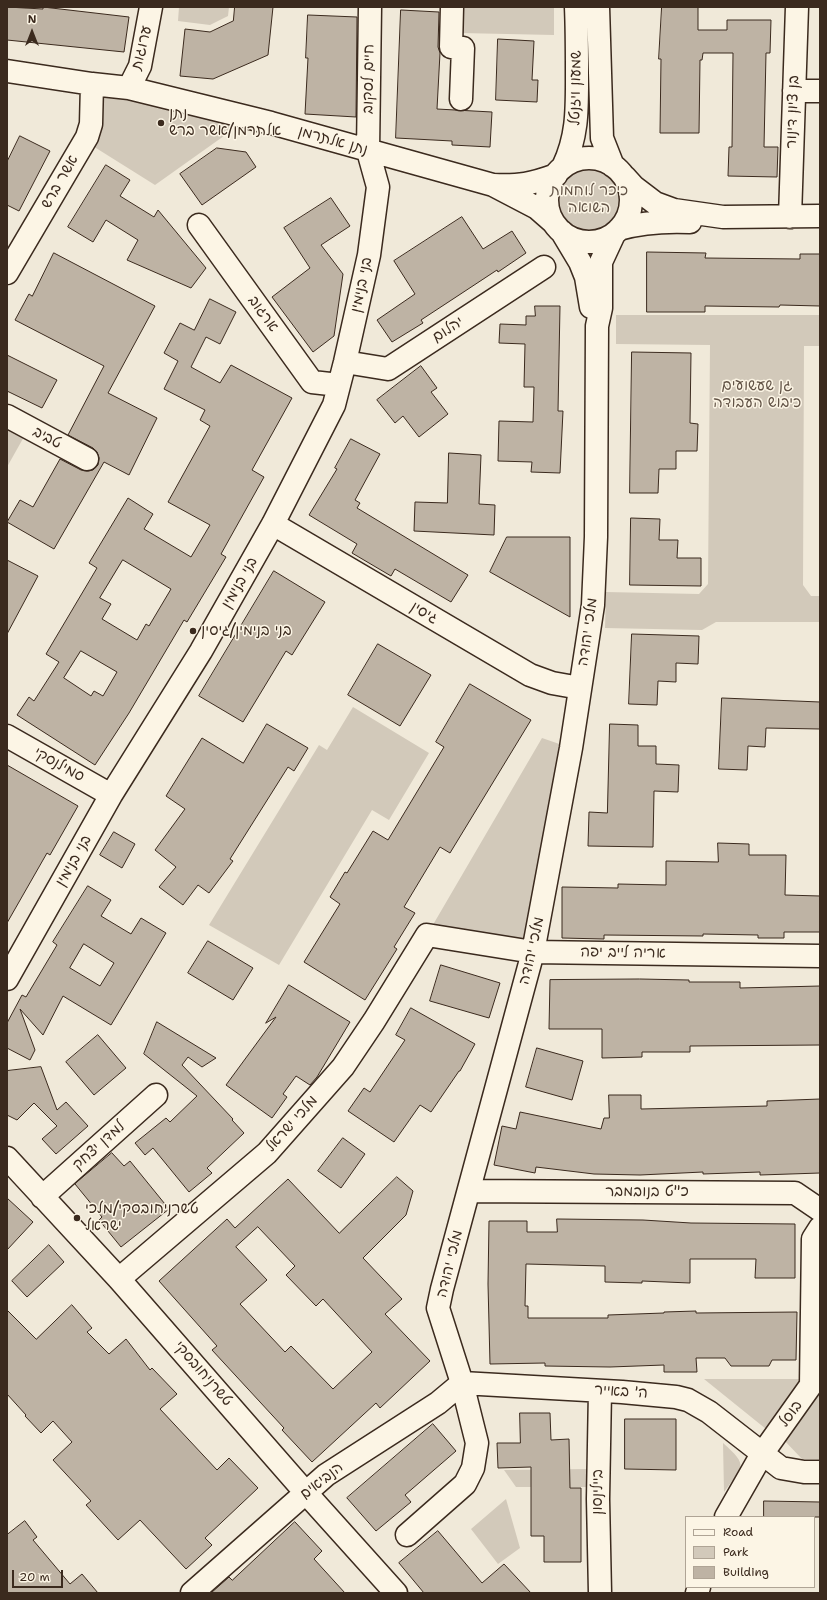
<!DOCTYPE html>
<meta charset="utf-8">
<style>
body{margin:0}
#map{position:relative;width:827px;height:1600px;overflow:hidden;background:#f0e9d9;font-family:"Shantell Sans",sans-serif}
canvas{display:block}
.frame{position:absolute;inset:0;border:8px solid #3b2a1e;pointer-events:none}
.legend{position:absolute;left:685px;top:1516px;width:130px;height:72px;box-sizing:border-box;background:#fcf5e5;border:1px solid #afa495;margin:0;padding:5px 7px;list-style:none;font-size:12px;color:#3b2a1e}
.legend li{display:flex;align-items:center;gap:8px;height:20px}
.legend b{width:20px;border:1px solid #afa495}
.north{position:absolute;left:12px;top:12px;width:40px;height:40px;-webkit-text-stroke:3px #fcf5e5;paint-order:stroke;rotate:0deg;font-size:11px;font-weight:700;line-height:16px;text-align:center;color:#3b2a1e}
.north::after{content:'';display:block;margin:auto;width:14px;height:18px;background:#3b2a1e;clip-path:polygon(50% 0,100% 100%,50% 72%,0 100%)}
.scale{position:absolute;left:12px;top:1570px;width:51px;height:18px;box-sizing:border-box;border:2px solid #3b2a1e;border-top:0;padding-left:5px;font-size:12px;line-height:14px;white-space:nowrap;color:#3b2a1e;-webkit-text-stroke:3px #fcf5e5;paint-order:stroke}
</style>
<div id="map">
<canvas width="827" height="1600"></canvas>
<div class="frame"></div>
<ul class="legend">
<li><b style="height:5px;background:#fcf5e5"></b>Road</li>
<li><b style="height:11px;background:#d2c9ba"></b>Park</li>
<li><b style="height:11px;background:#beb3a4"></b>Building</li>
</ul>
<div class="north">N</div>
<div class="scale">20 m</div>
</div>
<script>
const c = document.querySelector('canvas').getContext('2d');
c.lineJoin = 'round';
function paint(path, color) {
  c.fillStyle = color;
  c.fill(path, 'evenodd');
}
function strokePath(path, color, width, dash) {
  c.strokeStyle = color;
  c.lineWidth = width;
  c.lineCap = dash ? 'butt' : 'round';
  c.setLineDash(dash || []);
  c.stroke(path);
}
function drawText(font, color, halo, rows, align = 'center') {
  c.font = font + ' "Shantell Sans","Playpen Sans Hebrew",sans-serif';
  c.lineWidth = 3;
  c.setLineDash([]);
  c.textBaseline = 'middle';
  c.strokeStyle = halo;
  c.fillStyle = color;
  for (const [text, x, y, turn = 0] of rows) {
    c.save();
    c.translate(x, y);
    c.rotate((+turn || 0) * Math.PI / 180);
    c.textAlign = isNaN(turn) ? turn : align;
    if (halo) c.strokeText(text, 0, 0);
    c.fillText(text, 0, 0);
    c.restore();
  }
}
paint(new Path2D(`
 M179 7H229L228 16 210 25 178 21Z
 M461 7H554V35L460 33Z
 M104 87 245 121 155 185 88 143 99 125Z
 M558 200a31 31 0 1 1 62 0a31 31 0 1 1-62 0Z
 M616 315H820V346H804L803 585 811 596H820V622H716L702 630 605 628 606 592 699 594 708 584 710 345 616 344Z
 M7 425 25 435 7 467Z
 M353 707 429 753 389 820 372 810 279 965 209 925 319 745 327 750Z
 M542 738 571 748 533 952 427 935Z
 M704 1379H802L781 1411 766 1429Z
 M818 1396H820V1459H802L782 1438Z
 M723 1443C749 1466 743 1466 724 1492Z
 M590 1469V1487H516L504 1470Z
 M506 1499 520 1548 498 1564 471 1529Z`), '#d2c9ba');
const building = new Path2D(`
 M7 7 43 9V7L129 17 124 52 7 40Z
 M235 7H273L268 55 213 79 180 76 185 29 210 32 233 21Z
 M662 7H698V30H727V20H771L770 53H766L764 147H778L777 177 728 176 729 147H732L733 53H703L702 60H700L699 133H660L661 59H659Z
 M401 10 439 12 438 47 440 53 437 109 492 112 490 147 452 145V141L396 138Z
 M308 15 357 17 356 117 305 114 308 58H306Z
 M498 39 534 41 532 80H538L537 102 496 100Z
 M20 136 50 151 19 211 7 205V162Z
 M217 148 246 152 256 167 202 205 180 174Z
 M106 165 130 180 120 196 154 217 158 210 206 268 191 288 127 260 138 240 106 220 93 242 68 227Z
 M331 198 350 226 321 245 343 274 334 336 313 352 272 297 310 268 284 228Z
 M462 217 483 249 512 231 526 253 498 272 497 270 453 299 421 320 423 323 392 342 377 320 415 294 394 261Z
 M647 252 706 253 705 258 800 259V254H820V306L780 305 779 307 705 306V312H647Z
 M54 253 155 306 108 393 157 418 129 475 104 462 54 549 7 522 20 500 33 507 60 459 81 470 87 471 93 470 98 465 99 458 97 452 93 448 68 435 104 366 15 320 29 294 32 296Z
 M210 299 236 312 220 344 206 337 191 367 220 383 231 365 292 398 252 470 264 477 221 554 226 557 187 622 184 620 129 713 95 765 17 715 29 697 34 701 59 662 46 654 97 568 89 563 128 498 153 514 144 529 191 557 210 525 168 502 210 426 200 420 205 410 164 389 178 361 164 353 180 323 194 330ZM123 560 171 589 149 626 146 624 137 640 102 619 111 604 100 598ZM81 651 117 672 103 696 94 691 91 696 64 678Z
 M535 306H560L558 411H563L560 473 531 472 532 462 498 461 499 421 533 422 534 387H524L525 344 499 343 500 324 526 325V316H535Z
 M632 352 691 353 690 423 698 424 697 451H676V469H659L658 493H630Z
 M7 355 57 380 42 408 7 391Z
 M421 366 437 388 431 392 448 414 419 437 403 416 395 423 377 400Z
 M351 439 380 454 355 500 360 503 357 508 468 575 451 602 395 569 391 576 352 553 357 544 309 515 337 469 335 468Z
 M449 453 481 455 479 504 495 505 494 535 414 531 415 502 447 503Z
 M631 518 660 519 659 540H678L677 558H701V586L630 585Z
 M507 537H570V617L490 572Z
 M7 560 38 576 7 634Z
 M274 571 325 602 292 655 286 651 243 722 199 696Z
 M632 634 699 636 698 664 676 663V682L658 681 657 705 629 704Z
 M378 644 431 675 400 726 348 695Z
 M470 684 531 720 450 853 440 847 404 907 415 913 394 947 397 949 365 1000 304 962 340 904 330 897 345 872 347 873 373 831 388 840 444 747 436 742Z
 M722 698 820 702V729L766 728 765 747 748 746 747 770 719 769Z
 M267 724 308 748 294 771 288 767 230 859 233 861 209 893 198 885 183 905 159 887 176 867 155 850 185 809 166 796 202 738 243 763Z
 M610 724 638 725V746H656V764L679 765 678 792 654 791 653 847 588 846 589 812 607 813Z
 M7 765 78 806 50 855 47 853 7 923Z
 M114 832 135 844 122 868 100 855Z
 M718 843 749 844V855H786L785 895 820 896V932H784V938H758V935L703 934V936L604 935V939L562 938V887L618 888V884L666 885V861L718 862Z
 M88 886 111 900 101 916 131 934 141 918 166 933 111 1025 63 996 43 1035 20 1009 35 1050 30 1060 7 1048V1023L22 995 26 997 57 945 53 942ZM84 944 114 963 100 986 70 968Z
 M208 941 253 968 233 1000 188 973Z
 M441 965 500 983 489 1018 430 1001Z
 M640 979 689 980V982H740V988L820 986V1045L690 1046V1052H642V1057L602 1058V1029H549L550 980Z
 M289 985 350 1022 317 1077 310 1085 296 1076 283 1094 287 1097 272 1118 226 1085 276 1017 266 1023Z
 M411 1008 475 1044 460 1071H459L431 1112 420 1105 394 1142 348 1111 364 1088 370 1092 405 1040 396 1035Z
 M157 1022 216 1058 202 1067 188 1057 182 1065 233 1119 232 1120 244 1133 207 1168 212 1173 189 1192 153 1148 145 1155 135 1143 166 1118 170 1122 197 1096 144 1054Z
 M98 1035 126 1068 94 1095 66 1062Z
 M537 1048 583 1061 572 1100 526 1087Z
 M41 1067 57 1110 66 1102 88 1126 56 1154 42 1139 57 1126 34 1103 17 1120 7 1115V1071Z
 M609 1095H641V1109L767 1106V1101L820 1099V1173L760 1175V1172L703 1174V1172L640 1175 594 1174 536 1167 535 1173 494 1165 502 1126 516 1129 520 1112 601 1129 604 1118H609Z
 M343 1138 365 1154 341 1188 318 1171Z
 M112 1153 124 1166 130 1161 169 1209 121 1247 99 1220 102 1217 75 1184Z
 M397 1177 413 1191 406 1215 363 1258 402 1299 385 1314 430 1361 380 1408 376 1403 312 1462 282 1430 284 1428 212 1350 217 1346 159 1281 227 1219 235 1228 288 1179 339 1233ZM258 1227 295 1266 286 1275 316 1306 323 1299 372 1352 333 1389 291 1346 285 1352 240 1304 267 1280 236 1247Z
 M7 1198 33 1222 7 1250Z
 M557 1219 643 1220 691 1223 795 1224V1278H755L756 1259H690V1283L642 1281V1283L605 1282V1266L526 1264 525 1306H528V1318H608V1315L664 1313V1312L696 1311V1313L797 1312 796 1360H772L769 1366H731L725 1358H696L697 1372H664V1365L610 1367 545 1366V1363L490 1364 488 1284 489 1221H527V1232H557Z
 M49 1245 64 1262 27 1297 12 1281Z
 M72 1305 92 1328 87 1332 109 1354 126 1339 150 1370 152 1368 177 1394 160 1409 217 1470 229 1458 258 1488 205 1538 212 1545 186 1569 140 1520 118 1540 86 1505 91 1501 53 1460 72 1442 53 1421 41 1433 25 1416 26 1415 7 1394V1310L36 1339Z
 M520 1413H550L551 1440 569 1439 570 1488H581V1562H544V1536H531V1467L498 1468 497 1443H520Z
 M625 1419H676V1470L625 1469Z
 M433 1424 456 1451 405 1495 411 1502 376 1531 347 1498Z
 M764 1501 820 1502V1517H764Z
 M25 1521 37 1537 33 1540 70 1584 82 1574 98 1593H7V1535Z
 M295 1522 322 1551 314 1559 345 1593H211L229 1577 232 1580Z
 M438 1531 482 1583 504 1564 531 1593H424L399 1563Z`);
paint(building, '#beb3a4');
strokePath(building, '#3b2a1e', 1);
const minor = new Path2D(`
 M452 7 451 47 463 48 461 99
 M598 7 602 138 613 166
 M7 71 92 84 129 88 271 123 493 185 537 208 553 222
 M129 88 140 66 151 7
 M794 91H820
 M547 200a42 42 0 1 1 84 0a42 42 0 1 1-84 0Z
 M563 167C578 136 577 108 577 74 577 52 577 29 576 7
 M625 177 634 187 655 203 674 210 723 217 820 216
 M494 185C520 186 531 184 556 175
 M790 217 797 7
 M199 225 312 382 339 385
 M619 229C643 222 666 221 690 222
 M562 232 580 262 586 277 591 307
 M7 273 87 137 91 124 92 84
 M345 362 388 369 544 267
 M7 416 87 459
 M273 524 530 675 552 683 580 688
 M7 736 111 795
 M7 979 111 795 201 651 273 524 334 405 345 362 369 255 378 187 368 151 370 7
 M7 1158 119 1279 306 1493 396 1593
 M469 1191 795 1193 820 1210
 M42 1197 156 1095
 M119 1279 267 1153 343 1067 374 1021 427 935 533 952 820 956
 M462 1383 622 1392 676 1397 688 1400 709 1412 781 1468 804 1472H820
 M600 1391 598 1499 600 1593
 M726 1517 762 1454 811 1385 813 1239 820 1228
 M407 1535 465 1484 473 1468 477 1443 462 1383 438 1308 442 1289 533 952 571 748 593 605 596 537 597 326 601 308V262L614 234
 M192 1593 326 1475 438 1403 462 1383
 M697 1593 699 1587`);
strokePath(minor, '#3b2a1e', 25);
strokePath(minor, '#fcf5e5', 22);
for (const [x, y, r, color] of [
 [161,123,4,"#3b2a1e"],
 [193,631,4,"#3b2a1e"],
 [77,1218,4,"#3b2a1e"]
]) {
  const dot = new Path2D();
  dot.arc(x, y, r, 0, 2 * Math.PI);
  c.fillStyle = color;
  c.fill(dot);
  strokePath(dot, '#fcf5e5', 1.5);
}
drawText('15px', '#3b2a1e', '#fcf5e5', [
 ["ערוגות",142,48,-76],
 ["חיים לסקוב",369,79,-89],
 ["שמעון ויזנטל",576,88,-89],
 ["בן ציון דינור",793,112,-88],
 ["נתן אלתרמן",333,141,16],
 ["אשר ברש",60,182,-60],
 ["בני בנימין",362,285,-78],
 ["ארגוב",263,314,54],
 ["יהלום",448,330,-33],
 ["טביב",47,438,28],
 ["בני בנימין",240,583,-60],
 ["גיסין",424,613,30],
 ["מלכי יהודה",588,632,-82],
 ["סמילנסקי",59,765,29],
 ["בני בנימין",74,861,-60],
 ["מלכי יהודה",532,951,-77],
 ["אריה לייב יפה",623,953,1],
 ["מלכי ישראל",292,1124,-48],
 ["למדן יצחק",99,1146,-42],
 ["כ\"ט בנובמבר",647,1192],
 ["מלכי יהודה",450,1264,-76],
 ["טשרניחובסקי",203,1374,49],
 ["ה' באייר",621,1392,4],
 ["בוסל",791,1414,-54],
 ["הנביאים",322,1481,-38],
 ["ביילינסון",598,1492,-90]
]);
drawText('15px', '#3b2a1e', '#fcf5e5', [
 ["נתן",169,114],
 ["אלתרמן/אשר ברש",169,131],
 ["בני בנימין/גיסין",201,631],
 ["טשרניחובסקי/מלכי",85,1209],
 ["ישראל",85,1226]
], 'left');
drawText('15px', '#615245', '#fcf5e5', [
 ["כיכר לוחמות",589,191],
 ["השואה",589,208],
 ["גן שעשועים",757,386],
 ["כיבוש העבודה",757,403]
]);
</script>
